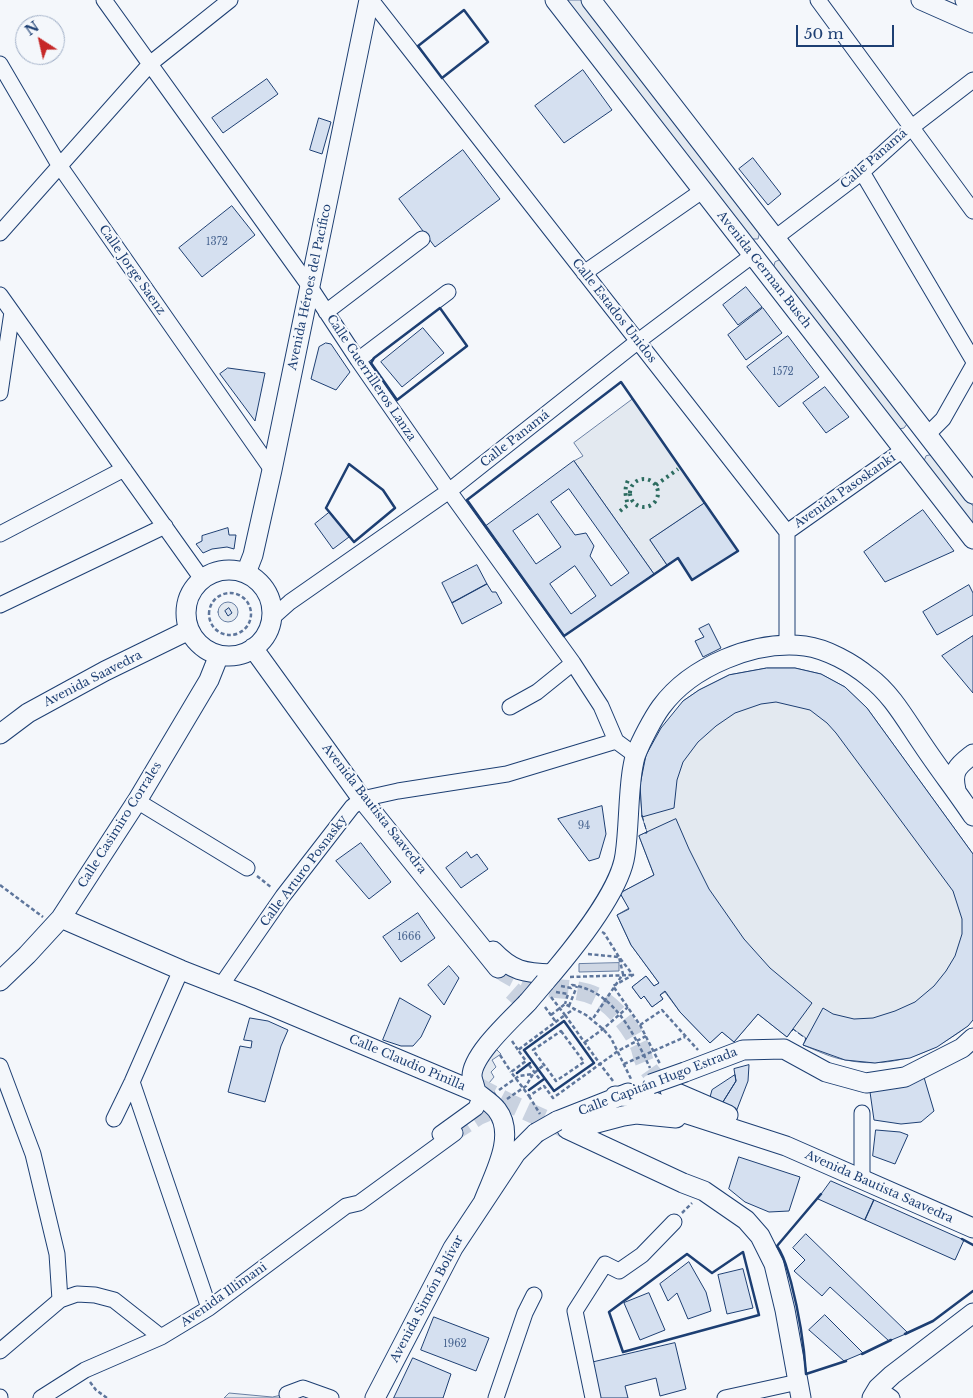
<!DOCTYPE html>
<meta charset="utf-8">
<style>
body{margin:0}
#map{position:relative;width:973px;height:1398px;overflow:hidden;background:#f4f7fb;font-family:"Libre Baskerville",serif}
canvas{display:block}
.north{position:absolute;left:15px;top:15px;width:50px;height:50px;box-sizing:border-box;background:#f4f7fb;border:1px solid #9eadc5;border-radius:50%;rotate:325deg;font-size:14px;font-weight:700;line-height:20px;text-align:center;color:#1d3f73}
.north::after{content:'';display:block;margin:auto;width:18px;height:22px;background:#c62828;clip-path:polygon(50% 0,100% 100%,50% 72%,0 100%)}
.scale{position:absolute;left:796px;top:25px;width:98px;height:22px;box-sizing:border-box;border:2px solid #1d3f73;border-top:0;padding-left:6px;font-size:15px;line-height:18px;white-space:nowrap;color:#1d3f73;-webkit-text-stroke:4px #f4f7fb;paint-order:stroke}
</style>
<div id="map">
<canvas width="973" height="1398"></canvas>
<div class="north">N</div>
<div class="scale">50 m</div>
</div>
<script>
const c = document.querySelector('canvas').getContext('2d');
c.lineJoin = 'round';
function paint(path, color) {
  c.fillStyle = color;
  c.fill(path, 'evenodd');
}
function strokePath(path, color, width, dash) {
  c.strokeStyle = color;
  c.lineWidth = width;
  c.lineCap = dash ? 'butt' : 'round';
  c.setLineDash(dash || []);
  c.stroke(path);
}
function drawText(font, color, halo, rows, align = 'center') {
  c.font = font + ' "Libre Baskerville",serif';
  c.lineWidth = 4;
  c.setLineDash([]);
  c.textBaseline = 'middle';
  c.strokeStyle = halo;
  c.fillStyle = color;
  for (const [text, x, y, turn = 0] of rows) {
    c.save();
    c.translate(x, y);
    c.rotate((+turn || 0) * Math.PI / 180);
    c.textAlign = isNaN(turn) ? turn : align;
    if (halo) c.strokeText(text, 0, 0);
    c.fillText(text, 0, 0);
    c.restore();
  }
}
const green = new Path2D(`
 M564 0H581L760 231 758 239H750Z
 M780 260 783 261 906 419 907 424 904 428 899 429 773 269 775 262Z
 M633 399 705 503 650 540 667 565 654 574 574 461 583 456 574 443Z
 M931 455 935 457 973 506V528L924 461 926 456Z
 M218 612a10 10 0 1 1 20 0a10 10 0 1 1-20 0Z
 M767 668H795L821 674 845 687 867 708 973 854V1020C967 1027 960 1032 952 1037 921 1058 883 1068 846 1060 831 1058 816 1050 803 1045L806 1038 793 1029 787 1037 758 1014 734 1042 722 1032 710 1043 680 1012 665 992 660 995 663 999 652 1007 644 996 641 999 632 987 646 976 654 986 659 983 631 945 617 915 629 908 620 893 654 875 639 836 647 832 642 817 640 785 683 701 699 690 729 675Z
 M496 1049 501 1054 492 1060 496 1067 491 1072 494 1077 489 1083 498 1098 489 1093 479 1077 481 1067Z
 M296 1392 290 1398H224L229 1393 272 1397Z`);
paint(green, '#e3e9f0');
strokePath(green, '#687fa3', 1);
const water = new Path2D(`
 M619 963V971L579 972V964Z`);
paint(water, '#cfd7e4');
strokePath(water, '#687fa3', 1);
const building = new Path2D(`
 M583 70 612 110 564 143 535 106Z
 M267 79 278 94 223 133 212 118Z
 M319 118 331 122 322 154 310 150Z
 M463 150 500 199 435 247 399 199Z
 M753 158 781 194 768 205 739 169Z
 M232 206 255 235 202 277 179 248Z
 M746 287 762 307 738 325 723 305Z
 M763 308 782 333 746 360 728 335Z
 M423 328 444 353 402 387 381 362Z
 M788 336 819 377 779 407 747 367Z
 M326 343 331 344 350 372 336 390 311 379 319 347Z
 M228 368 265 373 255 421 220 374Z
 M825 387 849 417 826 433 803 403Z
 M574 461 654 574 564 636 486 526ZM569 489 629 573 611 586 590 556 594 546 586 533 575 535 551 502ZM538 514 561 547 536 564 513 531ZM575 566 596 596 571 614 550 584Z
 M705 503 738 551 692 580 678 558 667 565 650 540Z
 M923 510 954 551 885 582 864 552Z
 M330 512 349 537 333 549 315 524Z
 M228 528 229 535H236L234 549 227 547 212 549 203 553 196 544 202 541V536Z
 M477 565 487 584 452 603 442 583Z
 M487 584 492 592H496L502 603 462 624 452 603Z
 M969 585 973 593V615L937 635 923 612Z
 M229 608 232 613 228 616 225 611Z
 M709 624 721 648 703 657 695 641 704 637 699 629Z
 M973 636V693L942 656Z
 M767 668H795L821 674 845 687 867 708 973 854V1020L968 1026 937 1047 910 1058 875 1063 845 1060 803 1045 823 1008 833 1014 854 1019 873 1018 895 1011 915 1002 934 986 946 971 955 956 962 934V919L953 891 836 733 827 723 810 710 776 702 761 704 735 713 716 726 698 742 683 762 677 780 674 808 642 817 640 785 646 755 661 728 683 701 699 690 729 675Z
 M602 806 606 834 599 858 589 861 558 819Z
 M676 819 689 849 709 889 744 939 770 968 812 1003 787 1037 758 1014 734 1042 722 1032 710 1043 680 1012 665 991 660 995 663 999 652 1007 644 996 641 999 632 987 646 976 654 986 659 983 631 945 617 915 629 909 620 893 654 875 639 836Z
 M361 843 391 882 369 899 336 861Z
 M467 852 471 858 477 854 488 869 461 888 446 868Z
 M418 913 435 938 401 962 383 937Z
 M449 966 459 978 444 1005 428 985Z
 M400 998 431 1016 421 1037 413 1046H401L383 1040Z
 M250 1018 268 1021 288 1030 281 1046 265 1102 228 1092 240 1046 251 1048 252 1041 244 1040Z
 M749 1065 748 1081 736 1112 721 1105 736 1081 734 1069Z
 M923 1074 934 1111 921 1122 901 1124 874 1120 870 1092 908 1082Z
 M735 1075 736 1081 721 1105 713 1102 710 1097 712 1090Z
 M876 1130 900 1132 908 1135 895 1164 873 1156Z
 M739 1157 800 1177 789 1211 769 1212 745 1202 729 1189Z
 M831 1181 874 1200 865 1220 818 1199Z
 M874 1200 964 1240 955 1260 865 1220Z
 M806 1234 908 1333 889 1341 830 1287 822 1296 794 1271 805 1260 793 1248Z
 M689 1262 706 1292 711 1311 688 1319 677 1293 668 1301 660 1284Z
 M743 1269 753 1308 727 1314 718 1275Z
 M649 1293 665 1330 640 1340 624 1303Z
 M825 1315 863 1353 844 1361 809 1330Z
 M434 1317 489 1338 476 1371 421 1350Z
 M675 1343 686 1389 660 1396 656 1378 625 1386 628 1398H599L590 1363Z
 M413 1358 451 1374 443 1398H394Z`);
paint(building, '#d5e0f0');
strokePath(building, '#1d3f73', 1);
strokePath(new Path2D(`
 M455 1133 480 1117 511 1104`), '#c9d2e0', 15, [15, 8]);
strokePath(new Path2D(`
 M498 968C509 977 528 986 543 987 563 990 584 988 602 1000 618 1011 632 1029 640 1047 642 1053 643 1060 646 1065 652 1076 661 1082 670 1090
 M513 1004 531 984
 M476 1086 511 1104 566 1129`), '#c9d2e0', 19, [19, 9]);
const minor = new Path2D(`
 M104 0 310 287 358 360 449 491 573 663 601 706 616 741 635 755
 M371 0 787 532V646
 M818 0 973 211
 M0 64 59 165 272 470
 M862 172 973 360
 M0 233 151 63 230 0
 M775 238 862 172 912 127 973 80
 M584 273 702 191
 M0 295 202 579
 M326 312 422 239
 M358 360 448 292
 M0 393 12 312
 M927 435 943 419 973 366
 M787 532 903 450
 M0 534 124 469
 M0 605 165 526
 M272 618 290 602 449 491 637 342 753 255
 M510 707 537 692 573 663
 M137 801 247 868
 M220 987 283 896 352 807 362 799 398 791 507 774 616 741
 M0 1066 33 1154 57 1254 60 1300
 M132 1082 209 1308
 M114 1119 132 1082 181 970
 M440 1134 476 1108 479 1100 476 1092
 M862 1179V1113
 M0 1351 60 1300 77 1294 95 1295 114 1300 161 1337
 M878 1388 892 1398
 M287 1394 303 1388 331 1398
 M0 1397V1398
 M41 1398 85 1370 161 1337 209 1308 346 1206 359 1203 455 1133
 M496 1398 525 1313 534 1295
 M593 1398 575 1311 605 1264 619 1271 642 1255 674 1222
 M725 1398 798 1382`);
const major = new Path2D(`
 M555 0 973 539
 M591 0 973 494
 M921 0 973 23
 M965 0 973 3
 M186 613a43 43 0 1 1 86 0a43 43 0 1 1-86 0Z
 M246 573 253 555 272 470 369 0
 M253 648 362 799 498 968
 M0 734 28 713 105 671 189 630
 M956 790C951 770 959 765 973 754
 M61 918 181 970 250 997 476 1092C483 1098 492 1103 497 1110 517 1136 493 1176 483 1203
 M493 951C512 971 524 973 552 974
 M0 981 27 955 61 918 137 801 209 680 219 655
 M545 982C570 953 620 892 625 855 629 828 628 800 632 772 633 766 634 759 636 754 641 741 653 718 661 707 691 666 755 640 805 646 827 649 852 663 869 677 892 694 907 722 923 745 939 769 957 792 973 816
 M685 1072 743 1050 784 1049 826 1072 866 1083 905 1077 962 1048 973 1038
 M670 1090 728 1115
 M476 1092C475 1087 473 1082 472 1077 471 1055 513 1018 528 1002
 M615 1096 642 1097 675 1110 786 1146 973 1228
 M557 1121 628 1093
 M567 1129 683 1183 704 1191 746 1220 760 1236 774 1264 785 1310 801 1398
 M570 1130 623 1116 636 1114 676 1118
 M375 1398 453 1248 516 1153 536 1133
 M872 1398 878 1388 892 1375 973 1313`);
strokePath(minor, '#1d3f73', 17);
strokePath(major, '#1d3f73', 21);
strokePath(new Path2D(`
 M209 614a21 21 0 1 1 42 0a21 21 0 1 1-42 0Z
 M257 876 272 888
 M0 885 43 917
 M602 932 604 933 619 957 633 975 613 986 640 1025 660 1064
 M588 954 619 957 623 974 592 1020
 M570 977 632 975
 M561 986 571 988 572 985C614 991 634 1034 650 1068
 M556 992 568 994 565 1004
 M551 997 565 1015 574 1009
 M569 1006 577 986
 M545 1007 556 1022
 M551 1015 565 1004 586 1015 603 1029 611 1038 631 1079
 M565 1015 600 1064 553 1098 544 1086 529 1096 511 1072 526 1061 518 1050Z
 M640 1025 662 1010 698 1050
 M561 1031 584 1062 556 1081 533 1050Z
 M512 1041 518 1050
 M585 1042 603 1029 628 1007
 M500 1055 511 1072
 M624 1064 685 1037
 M529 1065 541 1081
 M613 1081 600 1064 618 1051 646 1036
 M499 1090 519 1076 533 1074
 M529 1096 540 1114
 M507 1099 526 1086 533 1074 544 1065
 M682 1213 692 1203
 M90 1382 96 1390 107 1398`), '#5e769c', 2.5, [4, 2.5]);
strokePath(minor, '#f4f7fb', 15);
strokePath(major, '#f4f7fb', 19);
const majorBridge = new Path2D(`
 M528 1002 545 982
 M651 1084 685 1072
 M536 1133 557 1121`);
strokePath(majorBridge, '#1d3f73', 21, []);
strokePath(majorBridge, '#f4f7fb', 19);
strokePath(new Path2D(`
 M630 493a14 14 0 1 1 28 0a14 14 0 1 1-28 0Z
 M656 485 678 469
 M620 511 628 505C625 495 624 488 629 478`), '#2c6c60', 4, [2.5, 4]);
strokePath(new Path2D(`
 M642 815 647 833H645
 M792 1031 793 1029 806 1039 805 1040`), '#1d3f73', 1, [6, 2.5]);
strokePath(new Path2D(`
 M464 10 488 42 442 78 418 46Z
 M440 308 467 346 397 400 371 363 374 358Z
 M621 382 738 551 692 580 678 558 564 636 467 500Z
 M349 464 383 490 395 508 354 542 326 508Z
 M564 1021 594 1063 554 1091 524 1050Z
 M517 1073 530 1063
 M529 1090 544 1079
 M821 1194 777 1246C785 1257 787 1269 791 1282 799 1313 804 1343 806 1374L846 1361
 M962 1239 973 1245
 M743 1252 759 1315 623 1352 609 1312 687 1254 712 1273Z
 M905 1334 933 1321 973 1291
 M862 1354 891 1340`), '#1d3f73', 2.5);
drawText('10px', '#4b6792', null, [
 ["1372",217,242],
 ["1572",783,372],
 ["94",584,826],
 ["1666",409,937],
 ["1962",455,1344]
]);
drawText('12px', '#1d3f73', '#f4f7fb', [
 ["Calle Panamá",874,159,-41],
 ["Calle Jorge Saenz",132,270,55],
 ["Avenida German Busch",764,270,52],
 ["Avenida Héroes del Pacífico",310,287,-78],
 ["Calle Estados Unidos",614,311,52],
 ["Calle Guerrilleros Lanza",371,378,56],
 ["Calle Panamá",515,439,-38],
 ["Avenida Pasoskanki",845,491,-35],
 ["Avenida Saavedra",93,679,-27],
 ["Avenida Bautista Saavedra",374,809,52],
 ["Calle Casimiro Corrales",120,825,-58],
 ["Calle Arturo Posnasky",304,871,-53],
 ["Calle Claudio Pinilla",407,1063,23],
 ["Calle Capitán Hugo Estrada",658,1082,-21],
 ["Avenida Bautista Saavedra",879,1187,24],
 ["Avenida Illimani",224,1295,-35],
 ["Avenida Simón Bolívar",427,1299,-62]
]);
</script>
